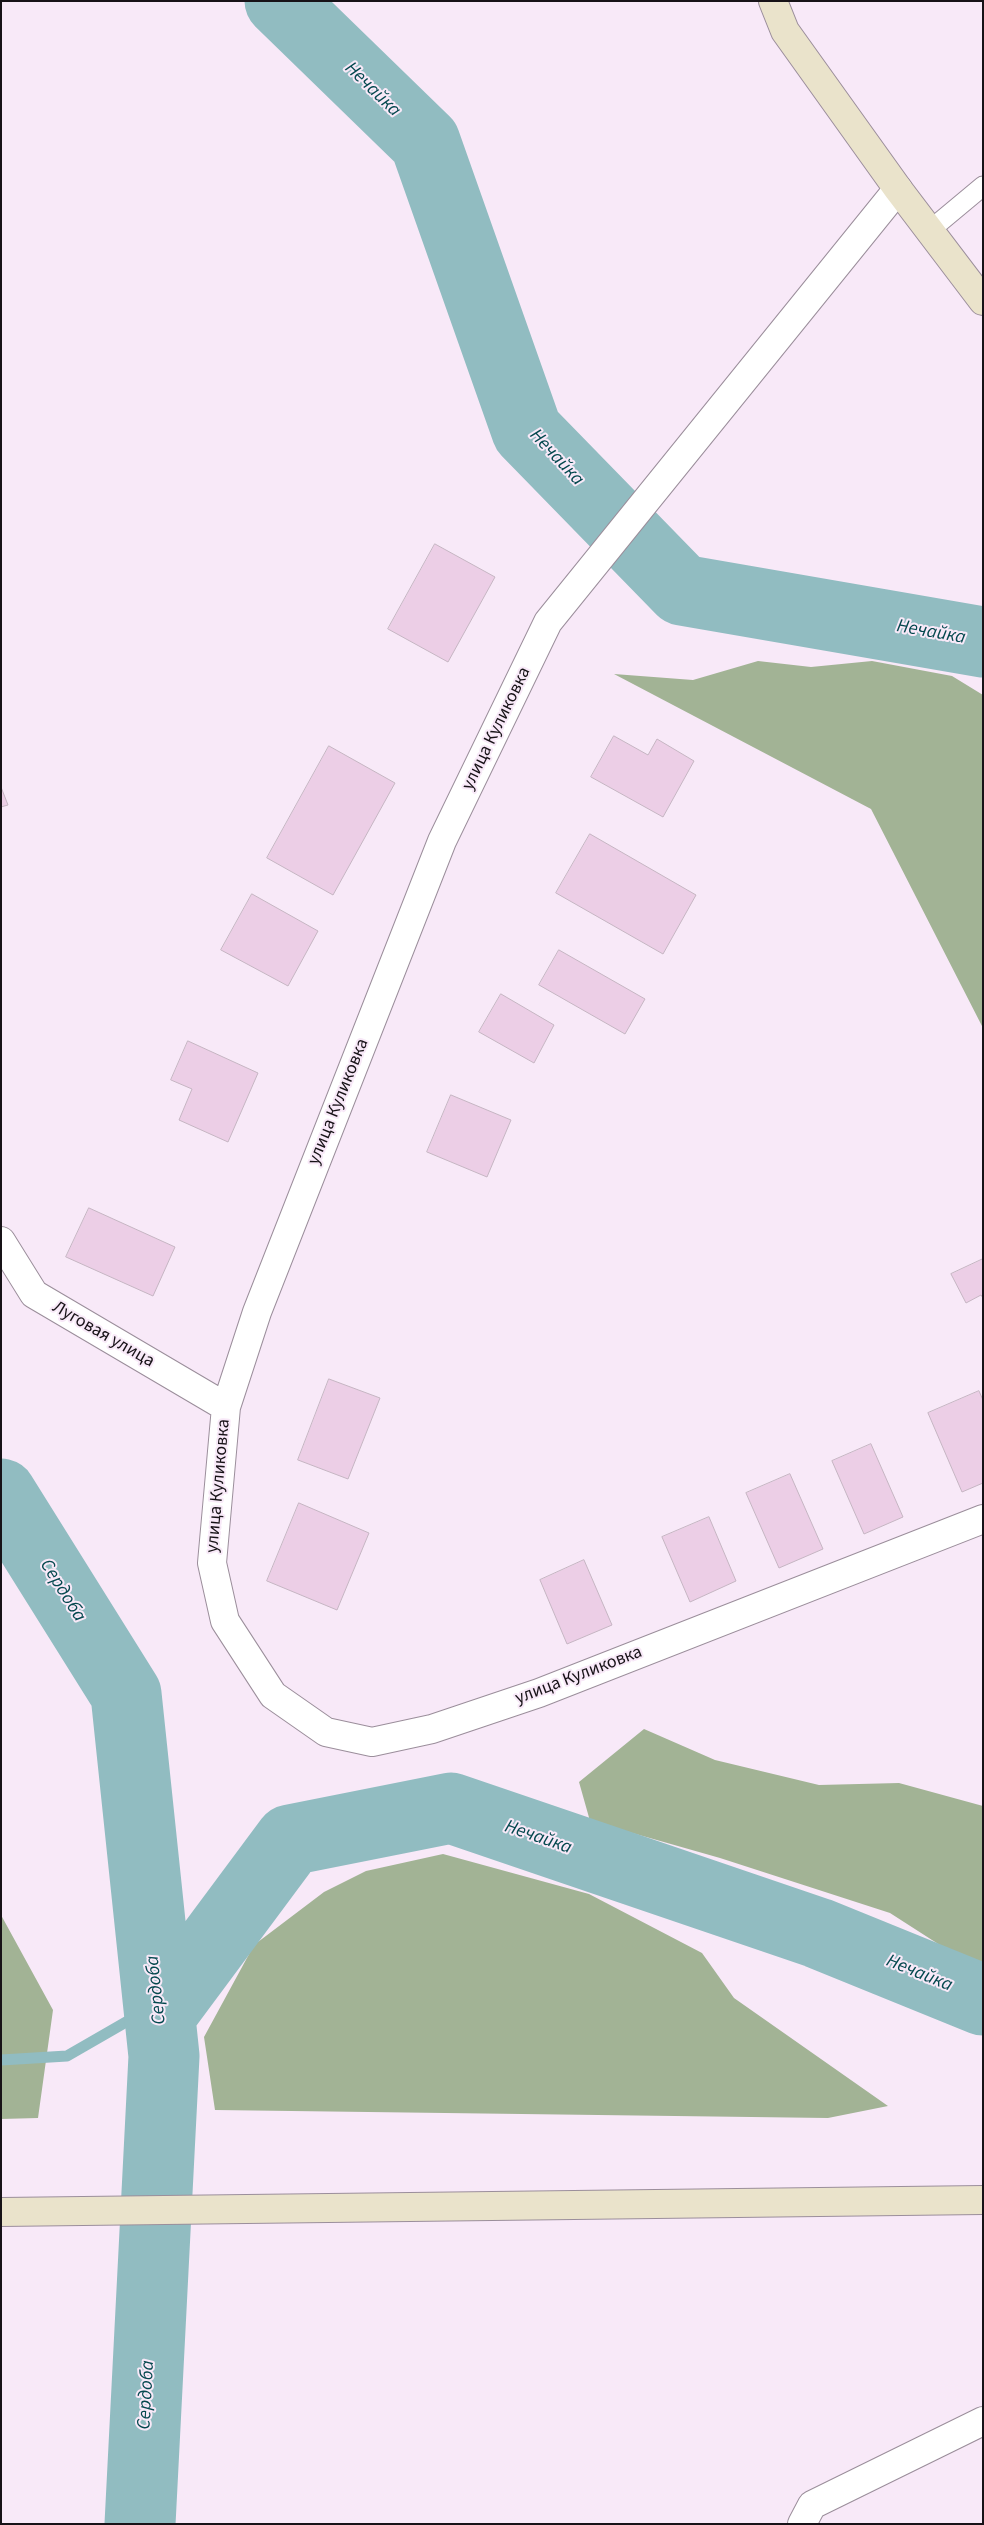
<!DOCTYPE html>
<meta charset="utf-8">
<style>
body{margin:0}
#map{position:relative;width:984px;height:2525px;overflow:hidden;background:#f8e9f8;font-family:"Source Sans 3",sans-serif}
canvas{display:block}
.frame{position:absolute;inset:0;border:2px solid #171217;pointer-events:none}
</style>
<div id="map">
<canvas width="984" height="2525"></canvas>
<div class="frame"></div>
</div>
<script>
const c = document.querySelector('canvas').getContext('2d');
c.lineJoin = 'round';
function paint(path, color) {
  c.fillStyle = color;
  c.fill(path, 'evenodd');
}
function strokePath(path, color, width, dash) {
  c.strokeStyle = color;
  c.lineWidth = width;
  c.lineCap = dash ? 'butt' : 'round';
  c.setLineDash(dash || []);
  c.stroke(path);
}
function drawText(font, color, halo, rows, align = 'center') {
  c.font = font + ' "Source Sans 3",sans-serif';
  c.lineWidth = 4;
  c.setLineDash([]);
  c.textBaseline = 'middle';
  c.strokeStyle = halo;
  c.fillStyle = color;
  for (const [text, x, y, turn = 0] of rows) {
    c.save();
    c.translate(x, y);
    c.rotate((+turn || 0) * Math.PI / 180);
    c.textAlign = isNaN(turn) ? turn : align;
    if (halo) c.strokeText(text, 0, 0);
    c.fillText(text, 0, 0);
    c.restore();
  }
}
paint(new Path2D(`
 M758 661 811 667 872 661 952 676 983 695V1028L871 809 614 674 693 680Z
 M644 1729 715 1760 819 1785 899 1783 983 1806V1965L960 1958 890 1913 720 1858 590 1821 579 1782Z
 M443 1854 589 1894 702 1953 734 1998 888 2106 828 2118 215 2110 204 2037 254 1945 324 1892 366 1871Z
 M1 1915 53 2010 38 2118 1 2119Z`), '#a2b395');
strokePath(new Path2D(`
 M1 2060 67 2056 159 2003`), '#91bcc1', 11);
strokePath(new Path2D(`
 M280 1 425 142 527 431 682 590 983 642
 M1 1494 126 1694 164 2056 140 2524
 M160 2015 290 1840 451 1808 818 1933 983 2000`), '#91bcc1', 71);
const building = new Path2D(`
 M435 544 495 577 448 662 388 629Z
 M614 736 648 755 657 739 694 761 663 817 591 777Z
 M329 746 395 783 333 895 267 858Z
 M1 787 8 805 1 807Z
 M590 834 696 895 663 954 556 893Z
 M252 894 318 931 288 986 221 950Z
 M559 950 645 999 625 1034 539 985Z
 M501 994 554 1025 534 1063 479 1032Z
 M188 1041 258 1073 228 1142 179 1120 192 1089 171 1080Z
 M451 1095 511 1120 487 1177 427 1152Z
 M89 1208 175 1247 153 1296 66 1257Z
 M983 1259V1298L981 1295 966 1303 951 1274Z
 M329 1379 380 1398 348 1479 298 1460Z
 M979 1391 983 1400V1483L962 1492 928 1413Z
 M871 1444 903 1517 864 1534 832 1461Z
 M790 1474 823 1549 779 1568 746 1493Z
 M299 1503 369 1533 337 1610 267 1581Z
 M709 1517 736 1581 690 1602 662 1537Z
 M584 1560 612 1625 567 1644 540 1580Z`);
paint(building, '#eccee6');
strokePath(building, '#c5b5c2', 1);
const lane = new Path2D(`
 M929 231 983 186`);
const street = new Path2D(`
 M898 189 548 622 442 841 257 1312 226 1407 212 1563 225 1621 273 1695 326 1732 372 1742 432 1729 539 1693 983 1519
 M1 1241 34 1294 226 1407
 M802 2524 812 2505 983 2421`);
const secondary = new Path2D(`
 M773 1 785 31 898 189 983 301
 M1 2212 983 2200`);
strokePath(lane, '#9b8e9b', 21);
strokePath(street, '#9b8e9b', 30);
strokePath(secondary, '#9b8e9b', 30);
strokePath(lane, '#fff', 19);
strokePath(street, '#fff', 28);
strokePath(secondary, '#eae3cb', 28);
drawText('18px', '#171217', '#f8e9f8', [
 ["улица Куликовка",497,729,-64],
 ["улица Куликовка",339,1102,-68],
 ["Луговая улица",103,1335,30],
 ["улица Куликовка",219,1486,-85],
 ["улица Куликовка",579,1676,-21]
]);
drawText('italic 19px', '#04484e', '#f8e9f8', [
 ["Нечайка",372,90,44],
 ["Нечайка",556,458,47],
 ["Нечайка",931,633,10],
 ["Сердоба",62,1591,58],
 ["Нечайка",538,1838,19],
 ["Нечайка",919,1974,22],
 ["Сердоба",157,1990,-96],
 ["Сердоба",147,2395,-87]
]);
</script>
